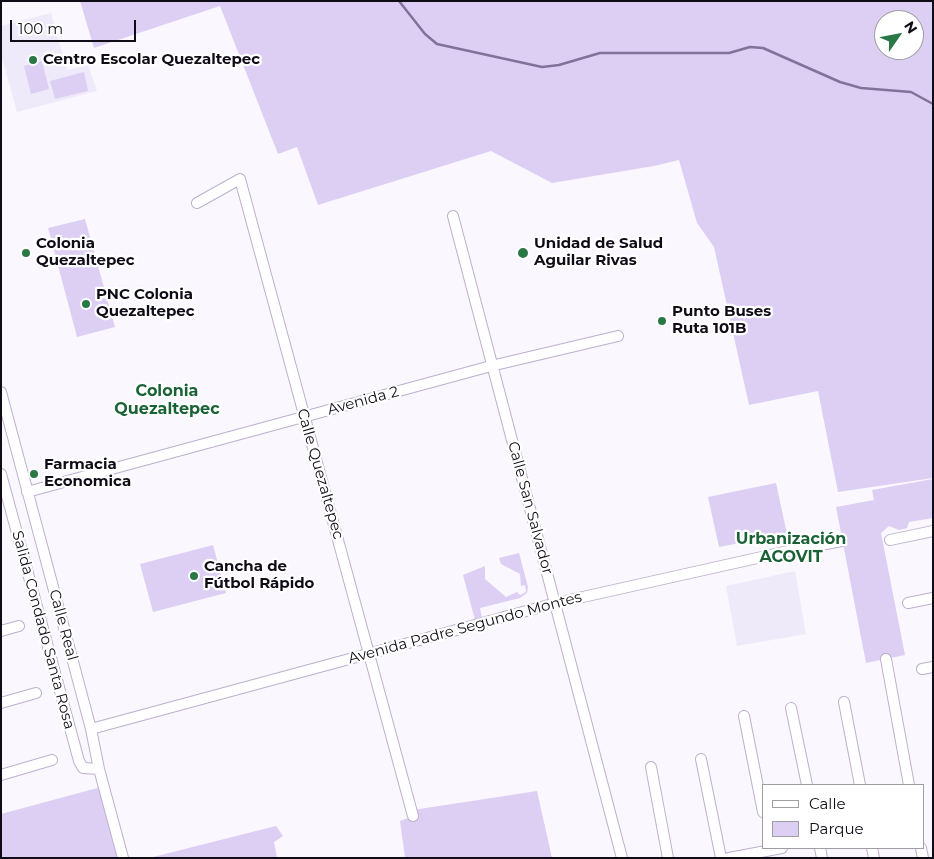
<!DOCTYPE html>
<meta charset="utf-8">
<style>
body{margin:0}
#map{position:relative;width:934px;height:859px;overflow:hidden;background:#faf7fe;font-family:Montserrat,sans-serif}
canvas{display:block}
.frame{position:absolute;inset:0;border:2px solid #100c17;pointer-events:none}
.legend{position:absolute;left:762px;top:784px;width:162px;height:65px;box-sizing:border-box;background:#fff;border:1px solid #9f9ea2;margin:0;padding:6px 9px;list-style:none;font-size:15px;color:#100c17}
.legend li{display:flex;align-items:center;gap:10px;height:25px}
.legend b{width:25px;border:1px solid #9f9ea2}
.north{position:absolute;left:874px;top:10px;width:50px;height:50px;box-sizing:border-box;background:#fff;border:1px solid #9f9ea2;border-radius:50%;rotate:57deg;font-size:14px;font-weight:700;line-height:20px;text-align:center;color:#100c17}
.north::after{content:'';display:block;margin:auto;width:18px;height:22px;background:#2b7847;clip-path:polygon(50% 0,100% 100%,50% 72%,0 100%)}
.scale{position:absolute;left:10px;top:20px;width:126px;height:22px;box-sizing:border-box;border:2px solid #100c17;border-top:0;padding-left:6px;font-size:15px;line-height:18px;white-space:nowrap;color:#100c17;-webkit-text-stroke:4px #fff;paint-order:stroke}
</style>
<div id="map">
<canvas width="934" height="859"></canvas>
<div class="frame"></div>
<ul class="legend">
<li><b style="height:6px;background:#fff"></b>Calle</li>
<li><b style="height:14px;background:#ddcff4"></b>Parque</li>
</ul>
<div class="north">N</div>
<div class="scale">100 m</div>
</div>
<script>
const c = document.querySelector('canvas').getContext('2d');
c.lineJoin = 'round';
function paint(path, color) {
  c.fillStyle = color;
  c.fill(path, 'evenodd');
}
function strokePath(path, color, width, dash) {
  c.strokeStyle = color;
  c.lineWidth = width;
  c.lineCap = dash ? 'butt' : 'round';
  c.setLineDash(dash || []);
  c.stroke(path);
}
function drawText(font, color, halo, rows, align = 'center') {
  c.font = font + ' Montserrat,sans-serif';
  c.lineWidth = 4.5;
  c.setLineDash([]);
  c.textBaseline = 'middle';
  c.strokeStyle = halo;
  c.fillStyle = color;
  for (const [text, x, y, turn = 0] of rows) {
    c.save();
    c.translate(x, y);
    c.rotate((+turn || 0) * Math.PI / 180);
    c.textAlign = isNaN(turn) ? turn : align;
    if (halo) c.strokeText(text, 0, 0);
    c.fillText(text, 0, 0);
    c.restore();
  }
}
paint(new Path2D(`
 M51 13 67 70 88 65 97 91 17 112 1 54V26Z
 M795 571 806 634 737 646 726 586Z`), '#efeaf9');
paint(new Path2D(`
 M80 1H933V478L838 492 818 391 749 405 714 247 697 223 679 160 654 166 552 183 491 151 318 205 297 147 278 154 220 6 94 48ZM884 20H914V50H884Z
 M42 61 49 89 31 94 24 66Z
 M84 72 88 91 55 99 50 81Z
 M85 219 115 327 77 337 48 228Z
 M933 479V518L909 522 907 528 899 530 889 526 881 533 905 655 866 663 836 507 874 500 875 506 872 490Z
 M776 483 787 534 719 547 708 497Z
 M213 545 226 593 153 612 140 564Z
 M519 553 528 587 527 593 520 598 480 608 482 618 475 620 463 575 485 566V579L506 597 517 592 520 595 526 592 525 585 521 586 520 574 501 564 499 558Z
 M101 787 121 858H1V814Z
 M537 791 552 858H405L400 821 413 816V810Z
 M276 826 283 836 274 842 277 858H149Z`), '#ddcff4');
strokePath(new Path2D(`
 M399 1 425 34 437 44 542 67 559 65 600 53H729L750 47 763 48 840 82 861 88 911 92 933 104`), '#82729a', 2.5);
const street = new Path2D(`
 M197 203 240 179C297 392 356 604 413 816
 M453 216 622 858
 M1 392 91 729 99 769 123 858
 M1 474 79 761 83 768 99 769
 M27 492 491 366 618 336
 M890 540 933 531
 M908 603 933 598
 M1 631 19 626
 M886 659 909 785
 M922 669 933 667
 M844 702 860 785
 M1 703 36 693
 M791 708 807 785
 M744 716 763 812
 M91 729 556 603 793 550 842 541
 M701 759 721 858
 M651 767 668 858
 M1 775 52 760
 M820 848 822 858
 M872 848 874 858
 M921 848 923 858
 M729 858 782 848`);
strokePath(street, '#bcb0ce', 12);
strokePath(street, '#fff', 10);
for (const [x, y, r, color] of [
 [33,60,5,"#2b7847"],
 [26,253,5,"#2b7847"],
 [523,253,6,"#2b7847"],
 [86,304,5,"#2b7847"],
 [662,321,5,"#2b7847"],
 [34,474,5,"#2b7847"],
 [194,576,5,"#2b7847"]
]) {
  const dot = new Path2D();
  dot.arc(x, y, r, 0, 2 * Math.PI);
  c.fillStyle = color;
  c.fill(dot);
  strokePath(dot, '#fff', 2);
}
drawText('bold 15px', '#100c17', '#fff', [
 ["Centro Escolar Quezaltepec",43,60],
 ["Colonia",36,244],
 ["Quezaltepec",36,261],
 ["Unidad de Salud",534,244],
 ["Aguilar Rivas",534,261],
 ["PNC Colonia",96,295],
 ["Quezaltepec",96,312],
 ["Punto Buses",672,312],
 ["Ruta 101B",672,329],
 ["Farmacia",44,465],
 ["Economica",44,482],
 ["Cancha de",204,567],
 ["Fútbol Rápido",204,584]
], 'left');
drawText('15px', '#100c17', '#fff', [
 ["Avenida 2",363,401,-15],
 ["Calle Quezaltepec",320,474,74],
 ["Calle San Salvador",530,508,75],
 ["Calle Real",63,625,75],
 ["Avenida Padre Segundo Montes",465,628,-15],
 ["Salida Condado Santa Rosa",43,630,75]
]);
drawText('bold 16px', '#1a6236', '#fff', [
 ["Colonia",167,391],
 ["Quezaltepec",167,409],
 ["Urbanización",791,539],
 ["ACOVIT",791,557]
]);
</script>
